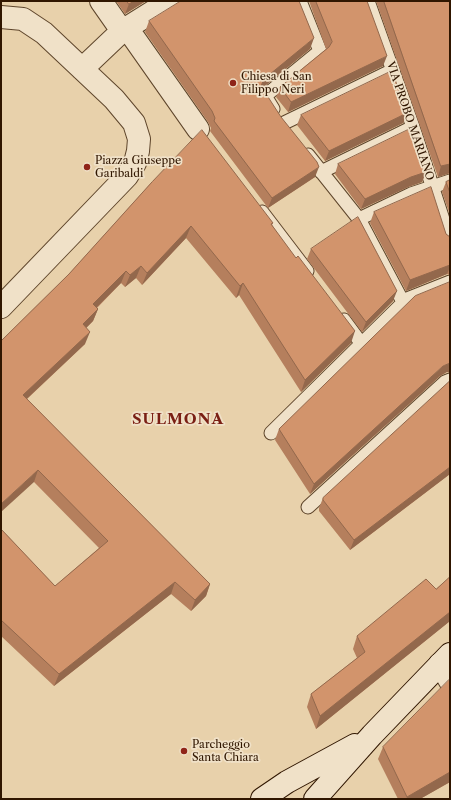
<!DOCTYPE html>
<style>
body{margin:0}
#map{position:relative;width:451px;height:800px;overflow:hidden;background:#e8d1ab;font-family:"Libre Caslon Text",serif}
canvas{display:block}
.frame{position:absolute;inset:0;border:2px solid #301600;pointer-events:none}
</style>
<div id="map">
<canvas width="451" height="800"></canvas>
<div class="frame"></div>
</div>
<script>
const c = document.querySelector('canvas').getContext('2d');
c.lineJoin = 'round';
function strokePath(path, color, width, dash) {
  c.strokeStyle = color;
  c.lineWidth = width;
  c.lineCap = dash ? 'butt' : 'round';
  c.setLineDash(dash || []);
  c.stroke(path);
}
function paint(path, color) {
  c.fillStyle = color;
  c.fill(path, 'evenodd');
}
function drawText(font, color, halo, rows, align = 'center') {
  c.font = font + ' "Libre Caslon Text",serif';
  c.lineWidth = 3.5;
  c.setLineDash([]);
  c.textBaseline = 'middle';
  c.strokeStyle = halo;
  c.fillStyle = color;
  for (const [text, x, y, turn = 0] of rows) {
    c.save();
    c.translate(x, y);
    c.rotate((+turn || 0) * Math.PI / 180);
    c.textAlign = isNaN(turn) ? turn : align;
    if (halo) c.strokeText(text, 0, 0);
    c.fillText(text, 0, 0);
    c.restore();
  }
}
const lane = new Path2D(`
 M368 1 413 127 450 241
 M273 109 265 96 320 51 300 1
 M284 123 393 70
 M308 155 359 219 403 302
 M321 172 413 127
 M262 212 307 271
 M359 219 411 194 450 181
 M344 320 361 343
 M271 433 407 299 450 282
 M308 507 445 382 450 380`);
const street = new Path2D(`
 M101 1 122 31
 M1 17 23 19 44 33 114 99 134 123 139 139 138 151 135 163 127 176 1 307
 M127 28 198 129
 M82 69 122 31 170 1
 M440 664 450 681`);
const secondary = new Path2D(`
 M262 799 287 782 355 745
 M315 799 372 735 450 654`);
strokePath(lane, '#5e452b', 15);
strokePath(street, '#5e452b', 24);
strokePath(secondary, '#301600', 24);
strokePath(lane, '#f0e1c8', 13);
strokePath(street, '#f0e1c8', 22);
strokePath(secondary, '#f0e1c8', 22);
paint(new Path2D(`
 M116 1H146L125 14Z
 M309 1H367L383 66 288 112 276 97 280 87 326 49Z
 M376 1H448L450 3V173L438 177Z
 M149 21 310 49 262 88 315 177 268 208 210 131 211 128 208 122 145 32Z
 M407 113 403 123 325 161 297 125 301 115Z
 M338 164 426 172 422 182 408 187 361 209 335 174Z
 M450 180V215L442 192 446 182Z
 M152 182 273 223 272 225 351 343 301 392 239 295 236 298 186 238 142 285 136 278 125 287 121 283 97 308 98 309 93 321 86 328 85 344 27 399 210 584 206 596 191 611 171 594 54 686 1 636V529L55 586 99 548 34 482 1 341 69 274Z
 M374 212 446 234 450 237V275L447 274 406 291 370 223Z
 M311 249 393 301 362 332 307 259Z
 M447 372 440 376 310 494 275 440 279 429Z
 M450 381V474L350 550 319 511V508L323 498Z
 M450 577V621L316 729 307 707 311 694 357 658 353 649 357 636 436 589Z
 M450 681V782L420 799H398L378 759 383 747Z`), '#b57f5d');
paint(new Path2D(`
 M134 1H146L125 14 129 4Z
 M314 38 310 49 260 90 257 97 264 79Z
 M387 56 383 66 288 112 291 102Z
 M407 113 403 123 325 161 329 151Z
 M450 164V173L438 177 441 166Z
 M319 167 315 177 268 208 272 198Z
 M426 172 422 182 408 187 361 209 365 199 411 177Z
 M191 226 186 238 142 285 147 273Z
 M450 265V267L447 274 406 291 410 280Z
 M141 266 136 278 125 287 130 275Z
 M126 271 121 283 88 316 93 304Z
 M243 283 239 295 236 298 240 286Z
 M397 291 393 301 362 332 366 322Z
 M98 309 93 321 78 336 83 324Z
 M355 331 351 343 301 392 305 380Z
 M90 332 85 344 18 407 23 395Z
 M450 363V373L447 372 440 376 310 494 314 484 443 366Z
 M450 467V474L350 550 354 540Z
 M38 470 34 482 1 512V504Z
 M175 582 171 594 54 686 59 674Z
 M210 584 206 596 191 611 195 600Z
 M450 612V621L316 729 320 716Z
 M450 772V782L420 799H406L407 797Z`), '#93684c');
const building = new Path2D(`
 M127 1H134L129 4Z
 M181 1H299L314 38 264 79 261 86 281 117 317 162 319 167 272 198 214 121 215 118 212 111 149 21Z
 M316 1H367L387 56 291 102 280 87 329 47 332 42Z
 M384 1H448L450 3V164L441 166Z
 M392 71 407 113 329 151 301 115Z
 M412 128 426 172 411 177 365 199 338 164Z
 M202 130 273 223 271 224 296 258 298 256 355 331 305 380 243 283 240 286 191 226 147 273 141 266 130 275 126 271 93 304 98 309 83 324 90 332 23 395 210 584 195 600 175 582 59 674 1 620V529L55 586 108 541 38 470 1 504V341L69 274 152 182Z
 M450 180V193L446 182Z
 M431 187 446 234 450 237V265L410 280 374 212Z
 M358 217 397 291 366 322 311 249Z
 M450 282V363L443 366 314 484 279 429 415 296Z
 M450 381V467L354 540 323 500V498Z
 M450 577V612L320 716 311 694 365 652 357 636 426 579 436 589Z
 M449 680 450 681V772L407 797 383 747Z`);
paint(building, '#d2946c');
strokePath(building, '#93684c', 1);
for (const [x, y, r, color] of [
 [233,83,4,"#8f2418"],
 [87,167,4,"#8f2418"],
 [184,751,4,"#8f2418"]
]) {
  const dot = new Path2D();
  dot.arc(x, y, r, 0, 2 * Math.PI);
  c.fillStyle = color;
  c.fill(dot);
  strokePath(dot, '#f0e1c8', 1.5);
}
drawText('11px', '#301600', '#f0e1c8', [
 ["Chiesa di San",241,77],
 ["Filippo Neri",241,90],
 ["Piazza Giuseppe",95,161],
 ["Garibaldi",95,174],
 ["Parcheggio",192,745],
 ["Santa Chiara",192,758]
], 'left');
drawText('11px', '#301600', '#f0e1c8', [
 ["VIA PROBO MARIANO",410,121,71]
]);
c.letterSpacing = '1px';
drawText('bold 15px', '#7a1f14', '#f0e1c8', [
 ["SULMONA",178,420]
]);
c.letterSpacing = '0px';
</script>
